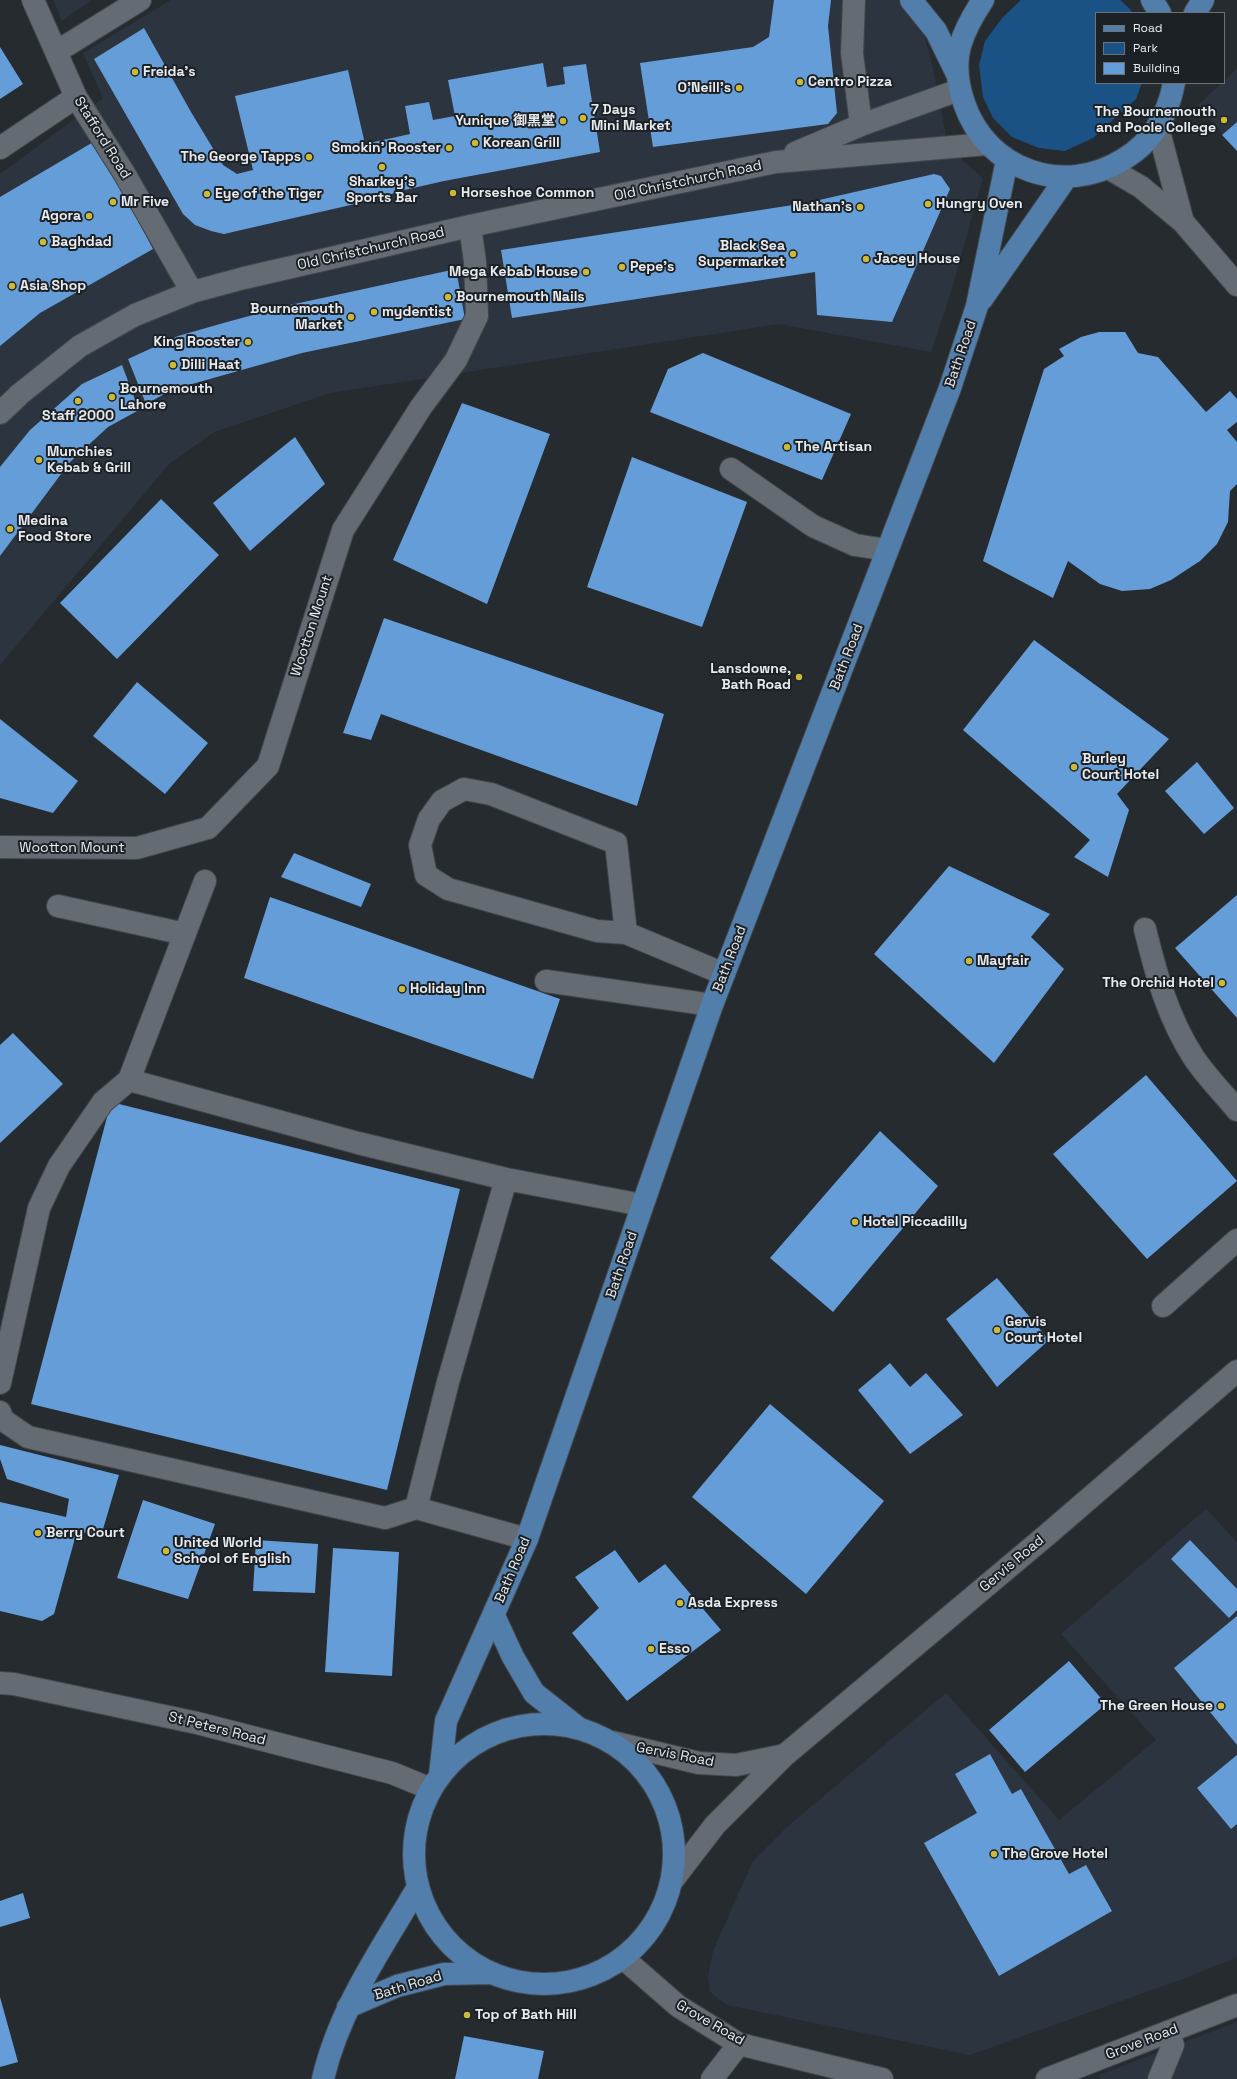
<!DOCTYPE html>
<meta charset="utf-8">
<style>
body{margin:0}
#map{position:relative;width:1237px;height:2079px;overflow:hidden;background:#262b30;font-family:"Space Grotesk",sans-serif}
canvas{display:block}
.legend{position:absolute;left:1095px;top:12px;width:130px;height:72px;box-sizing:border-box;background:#1c2126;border:1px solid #6d7276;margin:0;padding:5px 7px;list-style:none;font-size:12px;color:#e7ebef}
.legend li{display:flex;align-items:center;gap:8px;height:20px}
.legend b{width:20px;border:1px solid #6d7276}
</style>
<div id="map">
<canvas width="1237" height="2079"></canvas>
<ul class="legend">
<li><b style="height:5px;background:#517eaa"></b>Road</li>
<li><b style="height:11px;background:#1b5285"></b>Park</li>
<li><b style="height:11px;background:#649dd7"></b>Building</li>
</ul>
</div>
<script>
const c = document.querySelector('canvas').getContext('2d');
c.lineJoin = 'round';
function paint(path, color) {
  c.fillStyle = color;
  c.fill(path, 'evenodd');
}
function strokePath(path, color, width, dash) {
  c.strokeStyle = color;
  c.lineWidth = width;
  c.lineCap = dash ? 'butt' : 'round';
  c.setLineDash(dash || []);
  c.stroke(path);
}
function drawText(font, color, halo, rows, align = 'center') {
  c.font = font + ' "Space Grotesk","Noto Sans SC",sans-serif';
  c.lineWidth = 4;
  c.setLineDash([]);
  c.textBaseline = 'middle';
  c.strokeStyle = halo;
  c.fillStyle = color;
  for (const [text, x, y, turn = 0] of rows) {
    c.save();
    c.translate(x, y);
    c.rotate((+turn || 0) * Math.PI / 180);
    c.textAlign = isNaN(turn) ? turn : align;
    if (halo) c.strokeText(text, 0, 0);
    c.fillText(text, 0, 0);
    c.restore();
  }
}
paint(new Path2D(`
 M53 0H91L62 21Z
 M171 0H898L923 31 932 64 946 136 963 161 983 178 950 295 931 352 779 324 330 393 214 432 169 464 0 665V174L103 98 83 53Z
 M1237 69V151L1198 105Z
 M1206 1509 1237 1542V1957L1188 1977 970 2055 727 2005 710 1992 708 1977 713 1951 753 1861 787 1827 946 1693 1059 1820 1156 1740 1061 1634Z
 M1237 2022V2079H1101L1099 2075Z`), '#2c353f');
paint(new Path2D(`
 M1021 0H1120L1130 9 1132 13H1096V83H1142L1136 99 1093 138 1065 151 1039 148 1012 137 993 118 983 97 979 65 985 41 1003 17Z`), '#1b5285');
paint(new Path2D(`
 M774 0H831L828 26 837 113 828 124 653 147 640 63 753 47 769 37Z
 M144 28 191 112 223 165 237 174 253 170 235 96 348 70 365 144 410 134 405 106 429 102 433 120 455 116 448 80 543 63 547 87 565 84 563 67 586 64 600 152 444 181 400 191 377 199 250 228 224 234 211 231 195 225 183 214 94 59Z
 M0 47 23 84 0 99Z
 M1237 122V151L1222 135Z
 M95 141 153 249 40 313 0 346V197Z
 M934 174 941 176 950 189 892 322 817 315 815 272 512 318 501 250 806 203Z
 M456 269 465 319 302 353 192 384 170 391 146 404 128 359 178 336 227 322 290 305Z
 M1099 332H1125L1138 353 1158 357 1206 412 1230 391 1237 399V422L1227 430 1237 442V484L1230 491 1228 522 1217 544 1200 561 1171 580 1150 589 1122 591 1100 584 1068 561 1053 598 983 561 1044 369 1064 356 1059 349 1081 337Z
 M703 353 851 414 822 480 650 412 668 369Z
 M122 365 139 410 108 427 70 462 0 556V467L30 430 82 384Z
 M462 403 550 434 487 604 393 560Z
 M295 437 325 484 250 551 213 503Z
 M632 457 747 502 702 627 587 587Z
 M161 499 219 555 117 659 60 603Z
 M384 618 664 714 637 806 381 714 371 740 343 733Z
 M1034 640 1169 739 1117 794 1129 810 1108 877 1074 857 1090 840 963 730Z
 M137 682 208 743 165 794 93 736Z
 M0 719 78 781 53 813 0 798Z
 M1197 762 1234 808 1204 834 1165 791Z
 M294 853 371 884 361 907 281 877Z
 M949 866 1050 914 1031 937 1064 969 994 1063 874 954Z
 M1237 895V1018L1175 948Z
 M270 897 560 999 533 1079 244 978Z
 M13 1033 63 1084 0 1143V1045Z
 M1146 1075 1237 1181 1147 1259 1053 1154Z
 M111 1102 460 1189 387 1490 31 1404Z
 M880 1131 938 1186 833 1312 770 1258Z
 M997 1278 1049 1340 997 1387 946 1319Z
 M890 1363 910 1387 926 1373 963 1415 910 1454 858 1390Z
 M770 1404 884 1501 806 1594 692 1497Z
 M0 1445 119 1475 101 1536 77 1531 54 1614 42 1621 0 1611V1502L66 1517 69 1499 7 1479 0 1459Z
 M143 1500 215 1524 188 1599 117 1578Z
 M256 1540 318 1544 315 1593 253 1591Z
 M1190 1540 1237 1589V1610L1229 1618 1171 1559Z
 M333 1548 399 1552 392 1676 325 1672Z
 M615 1550 639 1583 665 1564 721 1630 627 1701 572 1633 599 1608 575 1577Z
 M1237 1616V1745L1174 1668Z
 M1069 1661 1106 1704 1025 1772 989 1730Z
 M990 1754 1012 1794 1021 1789 1069 1874 1086 1865 1112 1911 999 1976 924 1843 977 1813 955 1774Z
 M1237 1755V1824L1231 1829 1197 1788Z
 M23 1893 30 1918 0 1927V1901Z
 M0 1997 18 2062 0 2067Z
 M464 2036 544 2051 538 2079H455Z`), '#649dd7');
const minor = new Path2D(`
 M33 0 76 97 124 173 192 292
 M854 0 852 53 861 125
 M56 52 140 0
 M1158 128 1183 222
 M0 148 76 97
 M795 153 861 125 959 90
 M1110 169 1141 187 1183 222 1237 285
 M0 413 20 394 80 346 135 315 192 292 244 278 470 226 776 162 987 144
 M731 469 813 526 855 545 887 550
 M0 847 137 848 208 828 268 766 343 530 421 407 456 360 477 316 475 262 470 226
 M58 906 185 934
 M1145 929C1156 974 1168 1018 1194 1058 1206 1076 1223 1093 1237 1110
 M626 933 597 931 448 889 426 875 420 845 429 819 442 801 464 789 491 794 616 843 626 933 724 974
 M546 981 712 1005
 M129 1080 205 881
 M1163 1306 1237 1240
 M0 1383 39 1208 59 1166 103 1102 129 1080 358 1143 506 1179
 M0 1412 3 1420 28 1437 385 1518 416 1508
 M527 1539 416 1508 448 1382 506 1179 642 1205
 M0 1683 14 1684 197 1723 392 1773 431 1789
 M612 1742 699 1763 736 1765 785 1755
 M672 1881 715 1825 785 1755 1048 1534 1237 1371
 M623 1958 678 2006 739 2044 882 2079
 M712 2079 739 2044
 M1047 2079 1237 2005
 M1159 2079 1173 2045 1168 2032`);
const major = new Path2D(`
 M911 0 936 31 957 74
 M983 0C973 15 965 29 960 46 955 64 958 85 964 103 987 171 1064 197 1124 159 1152 142 1168 115 1174 83
 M1152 0 1160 13
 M1195 13 1203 0
 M982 299 1066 178
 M494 1616 513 1657 534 1693 577 1727
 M414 1854a130 130 0 1 1 260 0a130 130 0 1 1-260 0Z
 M440 1775 446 1721 527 1539 712 1005 950 388 977 306 1007 160
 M348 2007 397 1986 444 1974 492 1973
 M323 2079C339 2009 382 1948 418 1887`);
strokePath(minor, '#43474c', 24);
strokePath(major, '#43474c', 24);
strokePath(minor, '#656b72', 22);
strokePath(major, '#517eaa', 22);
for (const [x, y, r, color] of [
 [135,72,4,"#cdb938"],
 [800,82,4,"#cdb938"],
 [739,88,4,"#cdb938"],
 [583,118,4,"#cdb938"],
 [1224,120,4,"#cdb938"],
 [563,121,4,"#cdb938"],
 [475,143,4,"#cdb938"],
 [449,148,4,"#cdb938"],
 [309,157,4,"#cdb938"],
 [382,167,4,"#cdb938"],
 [453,193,4,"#cdb938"],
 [207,194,4,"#cdb938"],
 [113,202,4,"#cdb938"],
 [928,204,4,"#cdb938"],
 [860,207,4,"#cdb938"],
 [89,216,4,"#cdb938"],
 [43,242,4,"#cdb938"],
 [793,254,4,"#cdb938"],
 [866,259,4,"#cdb938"],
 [622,267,4,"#cdb938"],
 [586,272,4,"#cdb938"],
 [12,286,4,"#cdb938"],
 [448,297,4,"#cdb938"],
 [374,312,4,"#cdb938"],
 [351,317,4,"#cdb938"],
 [248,342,4,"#cdb938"],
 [173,365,4,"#cdb938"],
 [112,397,4,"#cdb938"],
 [78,401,4,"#cdb938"],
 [787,447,4,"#cdb938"],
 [39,460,4,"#cdb938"],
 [10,529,4,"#cdb938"],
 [799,677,4,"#cdb938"],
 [1074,767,4,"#cdb938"],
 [969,961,4,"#cdb938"],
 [1222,983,4,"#cdb938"],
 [402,989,4,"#cdb938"],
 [855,1222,4,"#cdb938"],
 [997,1330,4,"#cdb938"],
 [38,1533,4,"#cdb938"],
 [166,1551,4,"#cdb938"],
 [680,1603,4,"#cdb938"],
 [651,1649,4,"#cdb938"],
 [1221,1706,4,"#cdb938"],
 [994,1854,4,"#cdb938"],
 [467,2015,4,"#cdb938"]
]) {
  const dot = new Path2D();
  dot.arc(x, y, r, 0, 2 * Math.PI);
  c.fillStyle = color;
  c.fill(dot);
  strokePath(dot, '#1c2126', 1.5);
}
drawText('bold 14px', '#e7ebef', '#1c2126', [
 ["Freida's",143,72],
 ["Centro Pizza",808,82],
 ["O'Neill's",731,88,"right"],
 ["7 Days",591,110],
 ["Mini Market",591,126],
 ["The Bournemouth",1216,112,"right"],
 ["and Poole College",1216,128,"right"],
 ["Yunique 御黑堂",555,121,"right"],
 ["Korean Grill",483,143],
 ["Smokin' Rooster",441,148,"right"],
 ["The George Tapps",301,157,"right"],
 ["Sharkey's",382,182,"center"],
 ["Sports Bar",382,198,"center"],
 ["Horseshoe Common",461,193],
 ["Eye of the Tiger",215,194],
 ["Mr Five",121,202],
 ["Hungry Oven",936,204],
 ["Nathan's",852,207,"right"],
 ["Agora",81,216,"right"],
 ["Baghdad",51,242],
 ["Black Sea",785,246,"right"],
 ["Supermarket",785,262,"right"],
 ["Jacey House",874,259],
 ["Pepe's",630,267],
 ["Mega Kebab House",578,272,"right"],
 ["Asia Shop",20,286],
 ["Bournemouth Nails",456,297],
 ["Bournemouth",343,309,"right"],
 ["Market",343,325,"right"],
 ["mydentist",382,312],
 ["King Rooster",240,342,"right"],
 ["Dilli Haat",181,365],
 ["Bournemouth",120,389],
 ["Lahore",120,405],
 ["Staff 2000",78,416,"center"],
 ["The Artisan",795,447],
 ["Munchies",47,452],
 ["Kebab & Grill",47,468],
 ["Medina",18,521],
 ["Food Store",18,537],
 ["Lansdowne,",791,669,"right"],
 ["Bath Road",791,685,"right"],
 ["Burley",1082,759],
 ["Court Hotel",1082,775],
 ["Mayfair",977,961],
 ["The Orchid Hotel",1214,983,"right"],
 ["Holiday Inn",410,989],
 ["Hotel Piccadilly",863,1222],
 ["Gervis",1005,1322],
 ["Court Hotel",1005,1338],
 ["Berry Court",46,1533],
 ["United World",174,1543],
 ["School of English",174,1559],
 ["Asda Express",688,1603],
 ["Esso",659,1649],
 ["The Green House",1213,1706,"right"],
 ["The Grove Hotel",1002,1854],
 ["Top of Bath Hill",475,2015]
], 'left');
drawText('14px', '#e7ebef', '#1c2126', [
 ["Stafford Road",102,138,58],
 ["Old Christchurch Road",688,181,-12],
 ["Old Christchurch Road",371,249,-13],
 ["Bath Road",961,354,-71],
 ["Wootton Mount",312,626,-72],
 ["Bath Road",847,657,-69],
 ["Wootton Mount",72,848],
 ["Bath Road",730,959,-69],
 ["Bath Road",622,1265,-71],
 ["Gervis Road",1012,1564,-40],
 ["Bath Road",513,1570,-67],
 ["St Peters Road",217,1729,14],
 ["Gervis Road",675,1755,11],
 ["Bath Road",408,1986,-17],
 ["Grove Road",710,2023,30],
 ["Grove Road",1142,2042,-21]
]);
</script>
